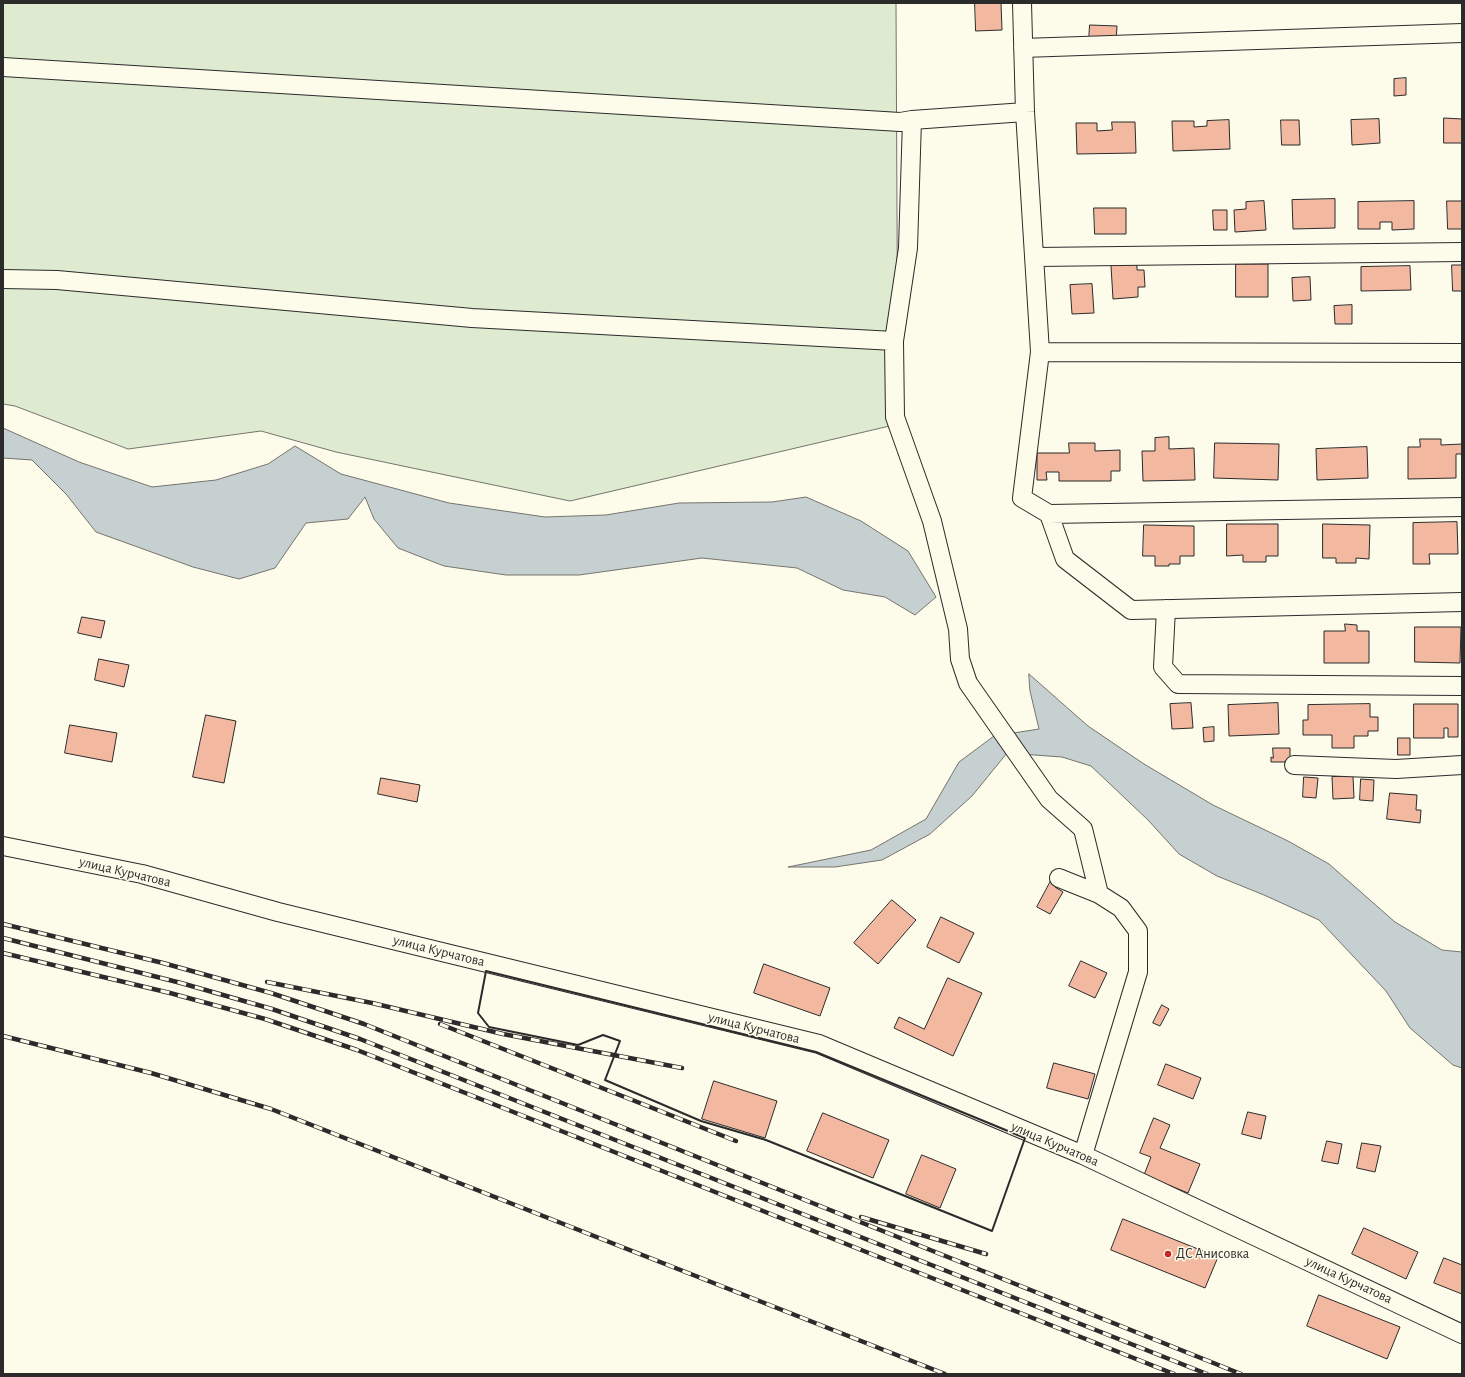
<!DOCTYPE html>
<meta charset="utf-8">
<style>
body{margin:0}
#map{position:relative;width:1465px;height:1377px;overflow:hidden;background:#fdfbea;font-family:"Alegreya Sans",sans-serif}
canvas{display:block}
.frame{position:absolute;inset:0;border:4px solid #2b2b2b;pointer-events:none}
</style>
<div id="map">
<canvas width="1465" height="1377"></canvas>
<div class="frame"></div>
</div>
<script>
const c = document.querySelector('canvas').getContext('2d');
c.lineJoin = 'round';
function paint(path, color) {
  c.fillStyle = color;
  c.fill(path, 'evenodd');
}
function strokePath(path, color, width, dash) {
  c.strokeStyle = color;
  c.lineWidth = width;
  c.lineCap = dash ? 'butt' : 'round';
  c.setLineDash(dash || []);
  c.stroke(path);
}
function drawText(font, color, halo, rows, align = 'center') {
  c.font = font + ' "Alegreya Sans",sans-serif';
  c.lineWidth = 3;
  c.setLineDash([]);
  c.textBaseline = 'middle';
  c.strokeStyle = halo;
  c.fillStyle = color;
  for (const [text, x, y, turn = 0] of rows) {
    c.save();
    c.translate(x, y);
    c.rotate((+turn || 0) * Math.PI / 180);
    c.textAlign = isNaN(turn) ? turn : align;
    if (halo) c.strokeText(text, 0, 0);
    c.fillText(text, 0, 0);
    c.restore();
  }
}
const green = new Path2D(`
 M3 3H896L898 424 570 501 336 452 261 431 128 449 15 406 3 404Z`);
paint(green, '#deebd1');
strokePath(green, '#74746e', 1);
const water = new Path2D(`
 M3 428 79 462 152 487 216 480 268 464 295 446 341 474 449 503 545 517 606 515 679 503 772 502 806 497 861 521 908 551 936 597 915 615 885 597 843 590 797 568 702 558 579 575H506L444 566 398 548 374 519 365 497 348 519 306 523 275 568 239 579 193 567 96 532 66 494 32 460 3 458Z
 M1029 674 1088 726 1144 764 1213 805 1288 841 1329 864 1395 922 1442 950 1462 952V1068L1453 1065 1410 1028 1386 991 1319 920 1264 895 1217 876 1179 854 1148 820 1091 766 1062 757 1007 753 972 796 930 834 882 860 835 867H788L871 850 926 819 959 762 994 736 1039 729 1030 691Z`);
paint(water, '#c7d0d0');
strokePath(water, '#74746e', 1);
const building = new Path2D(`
 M975 3H1001L1002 30 976 31Z
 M1090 25 1117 26 1116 41 1089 40Z
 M1406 78V95L1394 96V79Z
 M1444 118 1462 119V143H1444Z
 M1379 119 1380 143 1352 145 1351 120Z
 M1229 120 1230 149 1173 151 1172 121H1194V127L1207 126V121Z
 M1281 120H1299L1300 145H1282Z
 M1112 122H1135L1136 153 1077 154 1076 123H1097V131L1112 130Z
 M1335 199V228L1293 229 1292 200Z
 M1264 201 1266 230 1235 232 1234 210 1246 209V202Z
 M1414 201V229L1392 230V222H1380V229H1358V202Z
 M1447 201H1462V229H1448Z
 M1094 208H1126V234H1095Z
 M1213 210H1227V230H1214Z
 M1137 264V270H1144L1145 287H1138V297L1113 299 1111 266Z
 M1236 264H1268V297H1236Z
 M1452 265H1462V291H1453Z
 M1410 266 1411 290 1361 291V267Z
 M1310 277 1311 300 1293 301 1292 278Z
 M1092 284 1094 313 1072 314 1070 285Z
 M1352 305V324H1335L1334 306Z
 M1169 437V449L1194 448 1195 480 1143 481 1142 451H1155V438Z
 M1420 439H1441V445L1462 444V454H1456V478L1408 479V447H1420Z
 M1069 443H1095V451L1120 450V471H1111V481H1059V472H1046L1047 480H1037V453H1069Z
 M1215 443 1279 444 1278 480 1214 478Z
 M1367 447 1368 478 1317 480 1316 449Z
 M1457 522 1458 554H1429L1430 564H1413V523Z
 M1227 524H1278V556H1266V562H1243V555L1227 556Z
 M1323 524 1370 525 1369 559 1356 558V563H1336V558H1323Z
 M1144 525 1194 526V556H1180V564H1169V566H1155V556H1143Z
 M82 617 105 621 101 638 78 633Z
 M1345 624 1357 625V631H1369V663H1324V631H1345Z
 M1415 627H1461L1460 663 1415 662Z
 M99 659 129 665 124 687 95 680Z
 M1191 703 1193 728 1172 729 1170 704Z
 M1278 703 1279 734 1229 736 1228 705Z
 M1370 704V717H1378V731H1368V736H1354V748H1332V735H1303V720H1308V705Z
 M1414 704H1458V737H1448V728H1444V738H1414Z
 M206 715 236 721 224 783 193 777Z
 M70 725 117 733 112 762 65 753Z
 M1214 727V741L1204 742 1203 728Z
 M1398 738H1410V755H1398Z
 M1273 748H1290V762H1271V757L1273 758Z
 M1353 776 1354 798 1333 799 1332 777Z
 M1304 777 1318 778 1316 798 1303 797Z
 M381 778 420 785 417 802 378 794Z
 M1361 779 1374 780 1373 801 1360 800Z
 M1390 793 1417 795 1416 810H1421L1420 823 1387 819Z
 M1052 879 1058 882 1055 887 1063 892 1050 914 1037 907Z
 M892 900 916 920 878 964 854 943Z
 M941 917 974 933 959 963 927 947Z
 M1081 961 1107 973 1095 998 1069 986Z
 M764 964 830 988 820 1016 754 993Z
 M948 978 982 993 953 1056 894 1028 899 1017 924 1029Z
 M1162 1005 1169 1009 1160 1026 1153 1023Z
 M1054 1063 1095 1074 1088 1099 1047 1088Z
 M1166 1064 1201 1078 1193 1099 1158 1085Z
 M714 1081 777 1101 765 1138 702 1119Z
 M1248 1112 1266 1116 1261 1139 1242 1134Z
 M823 1113 889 1140 873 1178 807 1151Z
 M1154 1118 1170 1125 1160 1148 1200 1164 1188 1193 1144 1175 1151 1157 1140 1153Z
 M1327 1141 1342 1144 1338 1164 1322 1161Z
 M1362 1143 1381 1146 1375 1172 1357 1168Z
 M922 1155 956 1169 940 1208 906 1194Z
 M1123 1219 1218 1257 1205 1288 1111 1250Z
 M1364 1228 1418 1252 1406 1279 1352 1254Z
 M1444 1258 1462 1265V1294L1434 1283Z
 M1319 1295 1400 1327 1387 1359 1307 1326Z`);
paint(building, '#f2b8a0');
strokePath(building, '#2b2b2b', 1);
const minor = new Path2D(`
 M1022 3 1025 112 1040 352 1022 498 1049 514 1462 507
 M1023 48 1462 33
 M3 67 900 122 912 120
 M1025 112 912 120 908 248 894 341 895 417 932 521 958 629 960 659 968 683 1049 799 1083 829 1099 894
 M1036 257 1462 252
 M3 279 57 280 472 318 894 341
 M1040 352 1462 353
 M1049 514 1065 559 1131 610 1462 602
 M1166 609 1163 667 1178 684 1462 686
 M1294 765 1396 769 1462 765
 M3 846 142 874 278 912 819 1044 1083 1155 1462 1334
 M1059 878 1099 894 1121 908 1138 931V972L1083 1155`);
strokePath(minor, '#2b2b2b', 20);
strokePath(minor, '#fdfbea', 18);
const rail = new Path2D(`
 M3 924 163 963 271 993 364 1024 1241 1374
 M3 938 181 983 272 1009 360 1039 1207 1374
 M3 953 170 993 265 1019 357 1050 1174 1374
 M267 982 372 1003 503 1034 682 1068
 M440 1024 736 1141
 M3 1036 151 1073 271 1109 945 1374
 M861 1217 986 1254`);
strokePath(rail, '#2b2b2b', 4.5);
strokePath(rail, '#fdfbea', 3, [9]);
strokePath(new Path2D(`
 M486 971 816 1052 1025 1138 992 1231 766 1140 701 1121 605 1080 620 1041 603 1035 578 1045 489 1027 478 1013Z`), '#2b2b2b', 2);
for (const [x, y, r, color] of [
 [1168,1254,4,"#c62828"]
]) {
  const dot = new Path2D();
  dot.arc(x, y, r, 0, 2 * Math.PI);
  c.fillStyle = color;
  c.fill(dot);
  strokePath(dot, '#fdfbea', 1.5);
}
drawText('14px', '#2b2b2b', '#fdfbea', [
 ["улица Курчатова",125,872,13],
 ["улица Курчатова",439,951,14],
 ["улица Курчатова",754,1028,14],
 ["улица Курчатова",1055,1144,23],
 ["улица Курчатова",1349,1280,25]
]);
drawText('14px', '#2b2b2b', '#fdfbea', [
 ["ДС Анисовка",1176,1254]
], 'left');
</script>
